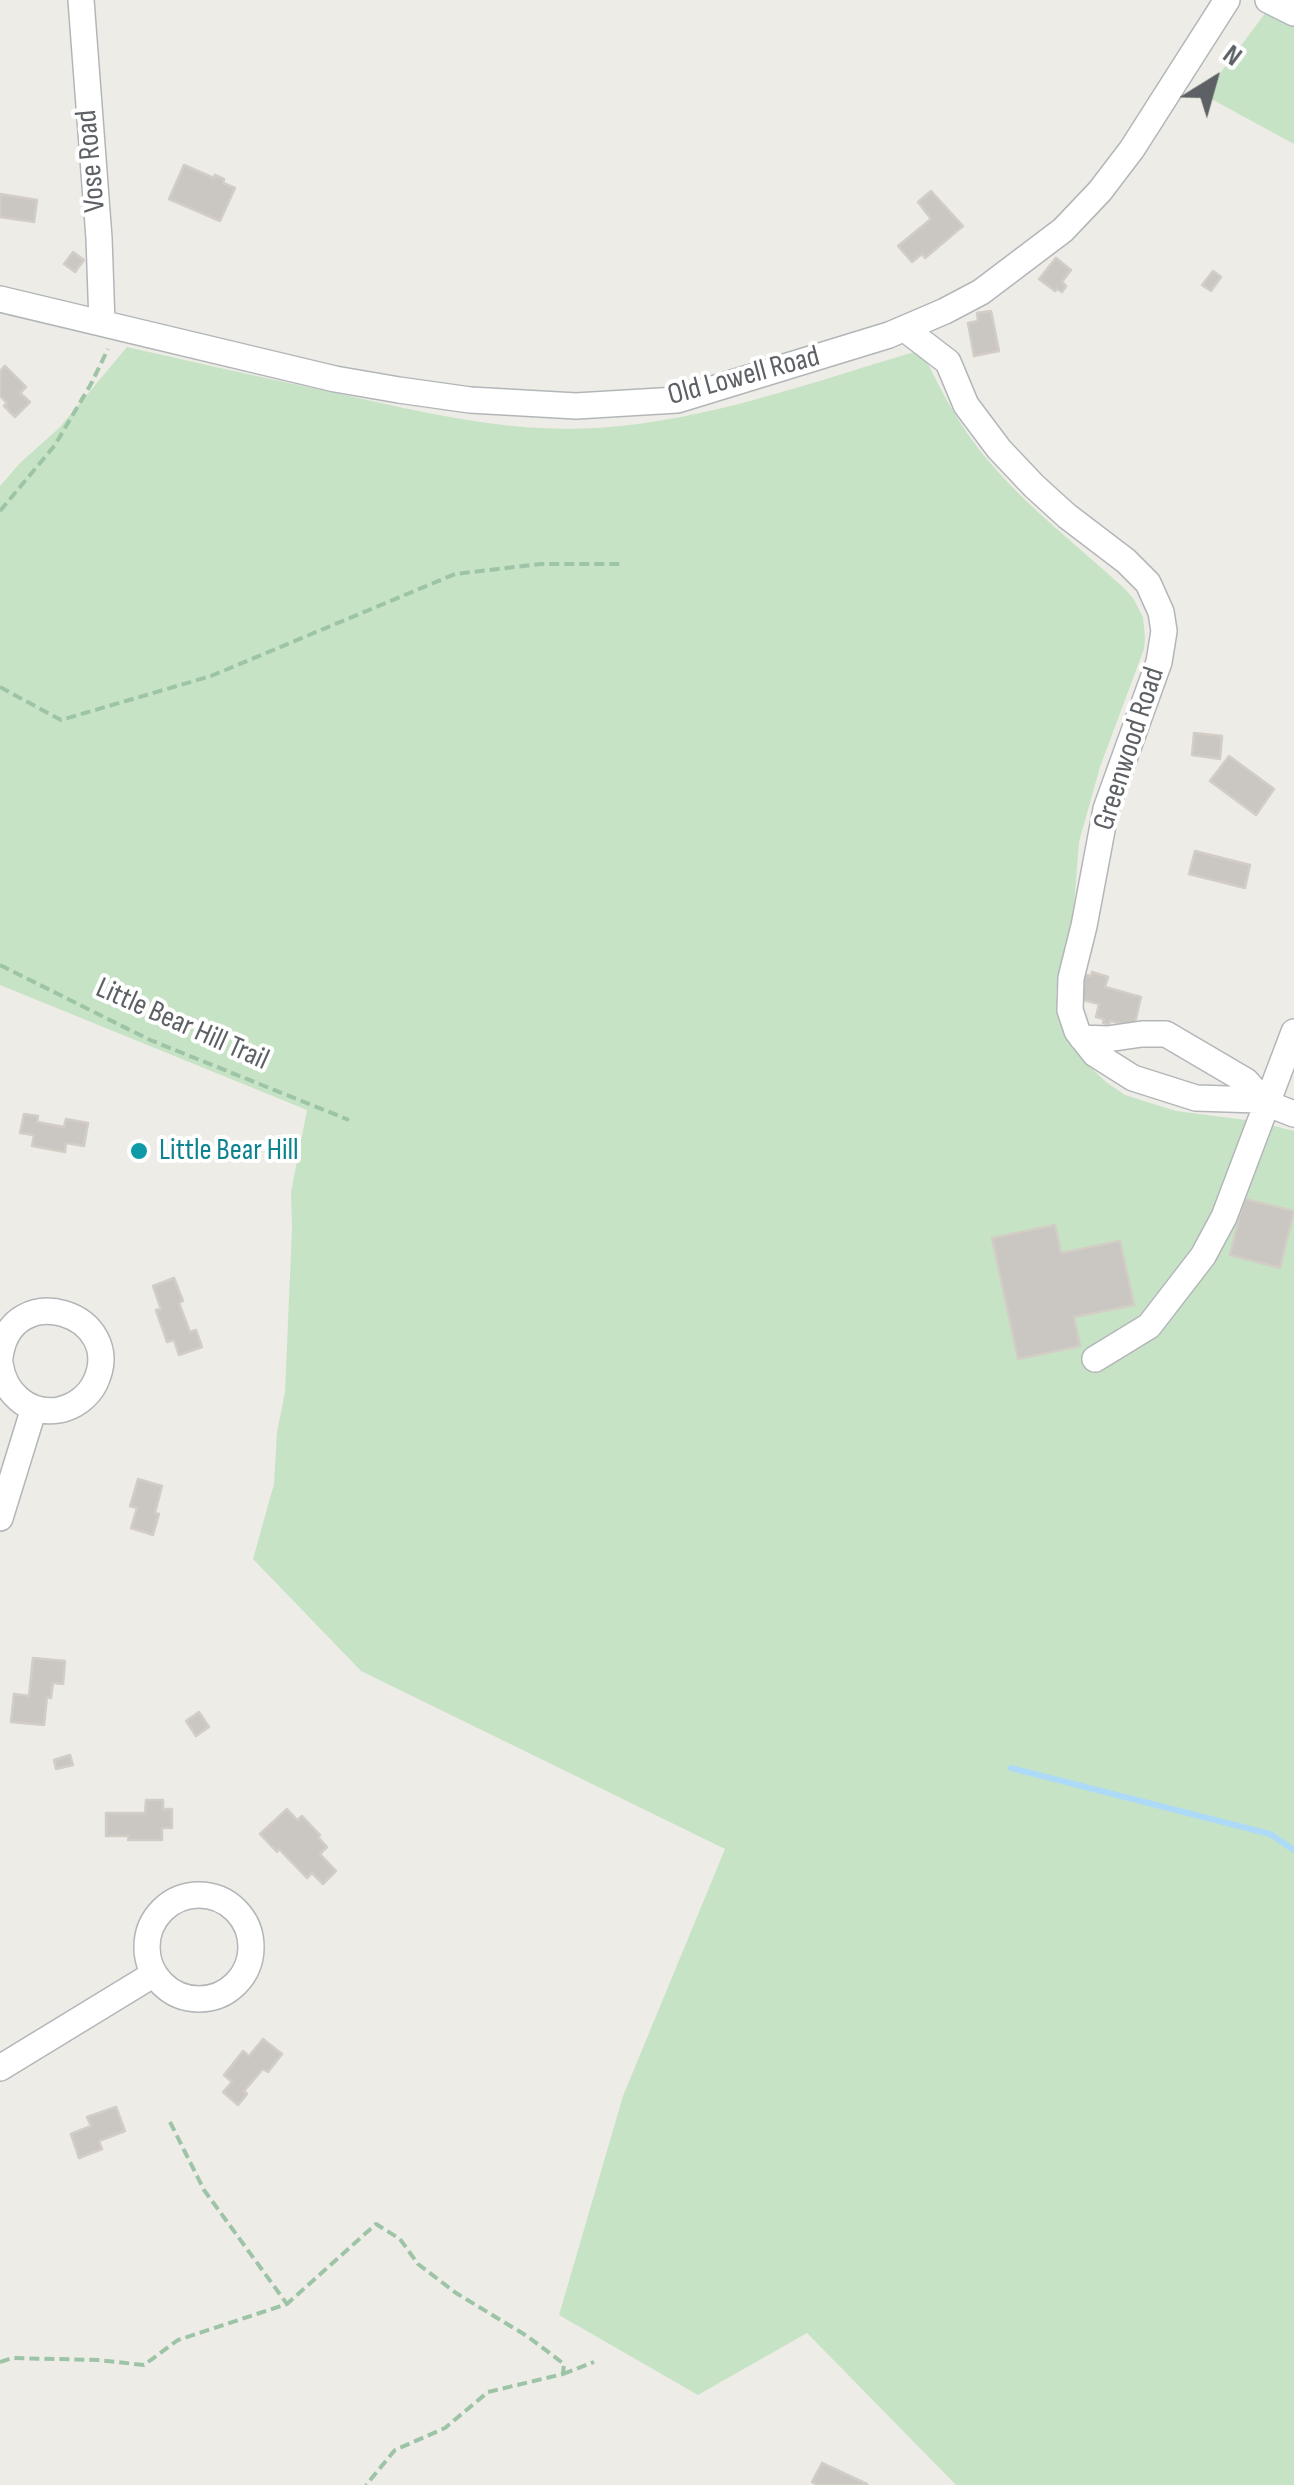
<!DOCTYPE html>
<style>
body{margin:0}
#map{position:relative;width:1294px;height:2485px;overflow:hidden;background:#eeece6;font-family:"Sofia Sans Condensed",sans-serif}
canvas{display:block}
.north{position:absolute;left:1164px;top:30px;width:100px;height:100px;-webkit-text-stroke:8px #fff;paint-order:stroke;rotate:37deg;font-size:28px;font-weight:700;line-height:40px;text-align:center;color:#5d6165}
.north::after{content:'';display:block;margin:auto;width:35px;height:45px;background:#5d6165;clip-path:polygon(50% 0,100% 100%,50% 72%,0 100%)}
</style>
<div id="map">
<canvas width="1294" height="2485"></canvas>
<div class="north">N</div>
</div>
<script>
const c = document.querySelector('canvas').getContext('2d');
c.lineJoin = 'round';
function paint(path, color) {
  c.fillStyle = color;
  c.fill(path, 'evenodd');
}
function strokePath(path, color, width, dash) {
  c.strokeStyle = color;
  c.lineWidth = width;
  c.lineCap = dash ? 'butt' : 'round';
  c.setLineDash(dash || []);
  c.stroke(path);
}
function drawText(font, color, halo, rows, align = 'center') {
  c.font = font + ' "Sofia Sans Condensed",sans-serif';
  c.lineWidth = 8;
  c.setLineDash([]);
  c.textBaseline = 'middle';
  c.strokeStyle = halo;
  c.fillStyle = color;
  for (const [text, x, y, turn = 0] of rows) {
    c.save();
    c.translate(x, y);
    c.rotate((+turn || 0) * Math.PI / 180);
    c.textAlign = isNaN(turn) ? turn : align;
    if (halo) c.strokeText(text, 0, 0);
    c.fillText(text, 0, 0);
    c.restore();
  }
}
paint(new Path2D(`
 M1275 0H1294V144L1204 95Z
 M127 347C201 364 275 380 349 396 431 414 512 433 597 428 708 421 815 381 921 350 937 382 953 415 975 444 1016 499 1074 542 1125 589L1133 598 1143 617 1145 638 1144 649 1100 767 1079 842 1073 920 1061 963 1056 992 1059 1021 1082 1059 1106 1082 1125 1095 1176 1111 1254 1121 1294 1131V2485H956L807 2333 698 2395 559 2315 623 2096 725 1849 361 1671 253 1559 274 1484 277 1432 285 1392 292 1228 291 1192 307 1110 0 985V486L20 463 59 428Z`), '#c7e3c5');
strokePath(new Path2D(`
 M1011 1768 1270 1834 1294 1850`), '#addbf7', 6);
const building = new Path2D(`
 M184 165 214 178 215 175 224 179 223 183 235 188 220 221 169 199Z
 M931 191 963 226 925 258 922 254 912 262 898 246 931 219 918 202Z
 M0 194 37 200 34 222 0 217Z
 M73 252 84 260 75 272 64 264Z
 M1056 258 1071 270 1062 282 1066 286 1062 292 1057 289 1055 291 1039 279Z
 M1213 271 1221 277 1211 291 1202 285Z
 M991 311 999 351 974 356 968 323 978 321 977 313Z
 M5 366 26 387 20 393 30 402 15 417 4 406 7 403 0 396V371Z
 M1194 733 1222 736 1220 759 1192 755Z
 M1229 756 1274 789 1256 815 1210 781Z
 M1195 851 1250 865 1245 888 1189 874Z
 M1092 972 1108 977 1105 987 1141 997 1134 1027 1110 1021 1109 1025 1103 1023 1104 1019 1096 1017 1099 1004 1072 997 1078 973 1091 976Z
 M24 1114 38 1116 37 1122 64 1127 66 1119 88 1123 84 1146 66 1143 65 1152 32 1146 34 1135 20 1133Z
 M1244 1199 1294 1211 1280 1268 1230 1255Z
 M1055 1225 1061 1253 1120 1241 1134 1305 1074 1317 1080 1346 1018 1359 992 1238Z
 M174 1278 183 1301 179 1303 190 1332 196 1330 202 1347 179 1355 174 1340 167 1342 156 1310 161 1309 153 1286Z
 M138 1479 162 1486 155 1513 159 1514 153 1535 131 1528 137 1508 130 1506Z
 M33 1658 65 1661 63 1684 53 1683 51 1698 47 1697 44 1725 11 1722 14 1694 29 1696Z
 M199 1712 209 1727 196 1736 186 1721Z
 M70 1755 73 1765 56 1769 54 1760Z
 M146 1800H163V1809H172V1828H162V1840H128L129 1836H106V1813H145Z
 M287 1809 297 1820 302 1816 320 1835 318 1837 327 1847 320 1854 336 1871 323 1884 312 1873 307 1878 279 1849 277 1852 260 1834Z
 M263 2039 282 2054 268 2072 263 2069 244 2091 247 2094 238 2105 223 2092 232 2082 224 2075 243 2051 249 2056Z
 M116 2107 125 2131 99 2141 102 2149 79 2158 71 2134 91 2126 87 2117Z
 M822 2463 867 2484 866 2485H817L812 2482Z`);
paint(building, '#cac7c2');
strokePath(building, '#d2cdc5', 2.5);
const minor = new Path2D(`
 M81 0 99 238 102 323
 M1268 0 1294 13
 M0 299 335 379 399 390 470 400 576 406 677 400 889 335 945 311 981 292 1063 230 1100 191 1132 149 1227 0
 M905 329 948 362 966 405 999 449 1034 486 1067 516 1126 561 1148 583 1161 612 1164 631 1159 662 1106 809 1084 926 1071 978 1070 1010 1077 1031 1095 1054 1133 1078 1196 1098 1258 1100 1294 1114
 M1082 1038 1107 1039 1142 1034H1166L1246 1081 1266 1104
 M0 1357C11 1276 128 1314 95 1383 88 1397 74 1407 59 1410 28 1415 4 1393 0 1363
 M1095 1359 1149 1326 1203 1256 1224 1217 1294 1032
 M0 1518 34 1408
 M147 1947a52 52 0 1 1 104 0a52 52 0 1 1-104 0Z
 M0 2068 154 1974`);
strokePath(minor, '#b3b6b9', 28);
strokePath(new Path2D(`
 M0 511 55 445 91 384 108 349
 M0 687 61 720 211 676 455 574 541 564H620
 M0 965 150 1040 349 1120
 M170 2122 204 2190 287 2304
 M0 2362 12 2358 98 2360 144 2365 178 2340 287 2304 376 2224 400 2239 418 2264 456 2293 527 2336 564 2364 563 2374 488 2392 445 2428 395 2450 366 2485
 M563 2374 594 2362`), '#9ec4a7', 4, [10, 5]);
strokePath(minor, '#fff', 25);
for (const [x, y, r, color] of [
 [139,1151,10,"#0f9aa8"]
]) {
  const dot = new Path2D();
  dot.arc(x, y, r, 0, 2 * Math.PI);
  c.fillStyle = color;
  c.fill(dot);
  strokePath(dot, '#fff', 4);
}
drawText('30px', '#5d6165', '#fff', [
 ["Vose Road",92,161,-95],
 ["Old Lowell Road",744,377,-15],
 ["Greenwood Road",1130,749,-72],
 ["Little Bear Hill Trail",182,1025,24]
]);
drawText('30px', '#0d838f', '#fff', [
 ["Little Bear Hill",159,1151]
], 'left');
</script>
